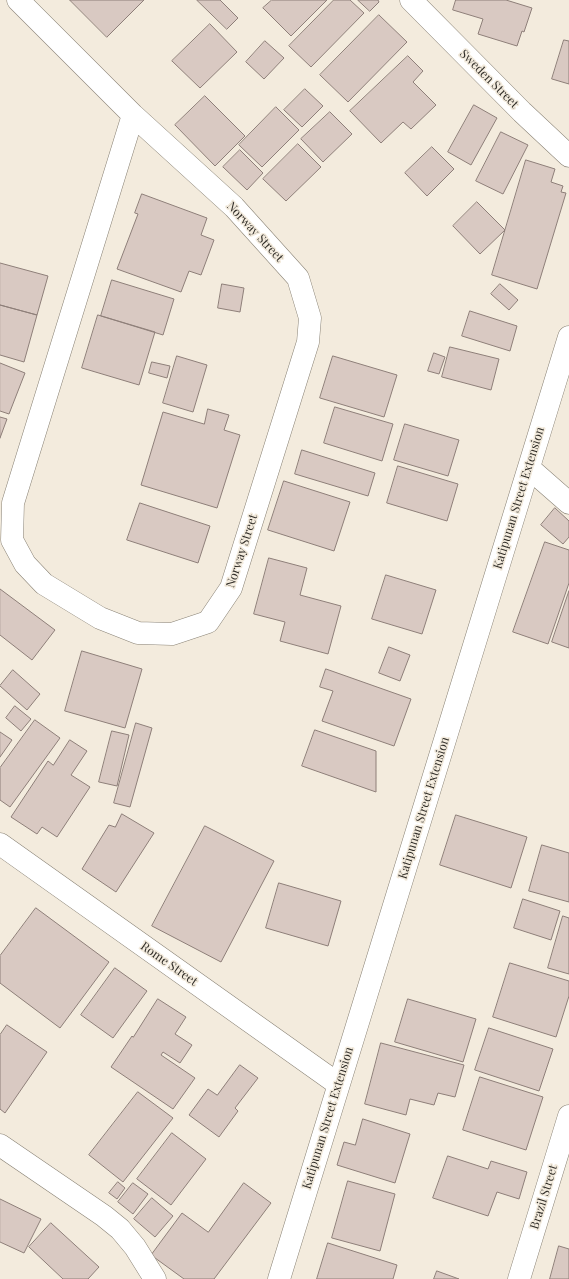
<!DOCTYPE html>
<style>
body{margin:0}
canvas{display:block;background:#f3ebdd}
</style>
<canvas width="569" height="1279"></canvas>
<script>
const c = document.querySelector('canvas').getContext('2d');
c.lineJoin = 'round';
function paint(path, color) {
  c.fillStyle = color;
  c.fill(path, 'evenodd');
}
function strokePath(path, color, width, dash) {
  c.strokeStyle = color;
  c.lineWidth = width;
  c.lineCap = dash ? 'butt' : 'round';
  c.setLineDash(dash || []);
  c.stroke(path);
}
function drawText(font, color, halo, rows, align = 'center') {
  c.font = font + ' "Playfair Display",serif';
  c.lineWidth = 3;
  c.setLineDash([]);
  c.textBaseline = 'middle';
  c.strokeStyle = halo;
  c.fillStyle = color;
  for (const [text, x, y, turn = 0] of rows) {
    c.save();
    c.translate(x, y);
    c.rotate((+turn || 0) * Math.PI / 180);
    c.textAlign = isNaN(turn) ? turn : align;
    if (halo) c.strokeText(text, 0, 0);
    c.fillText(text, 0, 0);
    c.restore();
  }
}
const building = new Path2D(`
 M70 0H144L107 37Z
 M197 0H220L238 18 227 29Z
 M272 0H327L291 36 263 8Z
 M334 0H350L364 13 311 67 289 46Z
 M358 0H378L379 2 370 11Z
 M456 0H506L532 8 524 32 522 31 517 46 478 34 483 19 453 10Z
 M379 15 407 42 348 102 320 75Z
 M210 24 237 52 200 88 172 61Z
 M564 40 569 41V84L552 79Z
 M265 41 284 58 264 79 246 62Z
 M408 56 423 71 413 82 436 105 411 129 403 122 381 143 350 111Z
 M305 89 323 106 302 127 284 110Z
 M205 96 245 136 215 166 175 125Z
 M474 105 497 118 471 165 448 152Z
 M276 107 299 130 262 167 239 145Z
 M330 112 352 134 323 162 301 139Z
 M501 132 528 145 503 194 476 181Z
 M298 144 321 167 286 201 263 179Z
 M432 147 454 169 427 196 405 173Z
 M240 150 263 173 247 190 223 167Z
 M526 160 555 169 551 182 563 186 561 192 566 193 537 289 492 275Z
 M142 194 207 218 201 235 214 240 201 275 189 271 181 292 117 269 138 214 135 213Z
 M477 202 505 230 480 254 453 226Z
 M0 263 48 276 37 315 0 305Z
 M112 280 174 299 163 335 101 316Z
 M222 284 244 288 240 312 218 308Z
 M500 284 518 300 509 310 491 294Z
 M0 305 37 315 24 362 0 355Z
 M470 311 517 326 510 351 462 336Z
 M98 315 155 332 139 385 82 368Z
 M450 347 499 359 491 390 442 377Z
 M434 353 445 357 439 374 428 371Z
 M177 356 207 365 193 412 163 403Z
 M333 356 397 375 384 417 320 398Z
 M152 362 170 366 167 378 149 373Z
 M0 363 25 373 9 414 0 411Z
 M335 407 393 424 382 461 324 443Z
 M208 409 229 415 224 430 240 435 217 508 141 485 163 412 204 424Z
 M0 417 7 419 0 438Z
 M405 424 459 440 448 476 394 460Z
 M302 450 375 473 368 496 295 474Z
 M398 466 458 484 447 521 387 503Z
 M284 481 350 502 334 551 268 530Z
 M140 503 210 526 198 563 127 540Z
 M555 508 569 521V537L563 544 541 525Z
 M545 542 569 550V583L548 644 513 632Z
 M269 558 307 568 300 595 341 606 328 654 280 641 285 622 254 614Z
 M386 575 436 590 422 634 372 619Z
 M0 589 55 630 32 660 0 635Z
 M569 591V648L552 642Z
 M389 647 410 655 400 681 379 673Z
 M82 651 142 669 125 728 65 711Z
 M326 669 411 699 394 746 322 721 333 691 320 687Z
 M13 670 40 694 27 710 0 686Z
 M15 706 31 719 21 731 6 718Z
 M35 720 60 738 10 807 0 800V768Z
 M136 723 152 728 130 807 114 803Z
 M315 730 376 751V792L302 766Z
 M112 731 129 735 117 786 99 782Z
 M0 732 12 740 0 757Z
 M70 740 87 751 71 775 90 787 57 837 42 827 37 834 11 817 48 761 53 765Z
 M122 814 154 833 116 892 82 869 109 825 115 827Z
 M456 815 527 837 511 888 440 865Z
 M205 826 274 861 221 962 152 926Z
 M542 845 569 853V902L529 891Z
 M279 883 341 901 328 946 266 928Z
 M523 899 560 911 551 940 514 928Z
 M36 908 109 962 60 1028 0 983V956Z
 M563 916 569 918V974L548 968Z
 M510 963 569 981V996L556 1037 493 1017Z
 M115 968 147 991 113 1038 81 1015Z
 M158 999 186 1017 175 1034 192 1045 180 1063 163 1052 161 1055 195 1078 173 1109 111 1067 132 1036 133 1037Z
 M408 999 476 1019 463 1062 395 1042Z
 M7 1025 47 1052 5 1113 0 1109V1035Z
 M489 1028 553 1049 539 1091 475 1070Z
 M381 1043 464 1065 455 1097 438 1093 434 1105 410 1099 406 1115 365 1104Z
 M240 1065 258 1078 235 1108 238 1111 219 1137 189 1115 208 1089 217 1095Z
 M480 1077 543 1097 526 1150 463 1130Z
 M138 1092 173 1118 123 1182 89 1155Z
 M363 1119 410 1134 395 1183 337 1165 344 1142 355 1145Z
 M172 1133 206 1159 171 1205 137 1179Z
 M448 1156 488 1169 491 1161 527 1172 519 1199 497 1192 488 1216 433 1198Z
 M348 1181 395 1194 380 1251 332 1238Z
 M118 1182 125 1188 117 1199 109 1193Z
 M133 1183 148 1194 133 1214 118 1202Z
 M244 1183 271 1203 214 1279H184L151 1255 182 1213 208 1232Z
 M152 1198 173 1216 155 1237 134 1219Z
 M0 1199 41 1219 24 1253 0 1242Z
 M51 1223 99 1267 88 1279H63L29 1247Z
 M328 1243 397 1265 393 1279H317Z
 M559 1246 569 1249V1279H550Z
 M437 1271 459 1279H434Z`);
paint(building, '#d9c9c2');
strokePath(building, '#8e7f79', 1);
const minor = new Path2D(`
 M18 0 133 115 234 207 298 278 310 318 308 342 231 588 208 622 172 634 138 633 100 618 44 584 25 564 12 540 13 503 133 115
 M411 0 522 112 569 156
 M529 468 569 503
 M0 844 338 1084
 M0 1145 104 1216 120 1229 135 1247 155 1279
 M279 1279 569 337
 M519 1279 569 1116`);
strokePath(minor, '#8a8376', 23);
strokePath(minor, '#fff', 22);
drawText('12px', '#2f2c27', '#f3ebdd', [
 ["Sweden Street",489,79,45],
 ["Norway Street",255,232,47],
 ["Katipunan Street Extension",519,498,-73],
 ["Norway Street",242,551,-72],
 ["Katipunan Street Extension",424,808,-73],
 ["Rome Street",169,964,35],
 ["Katipunan Street Extension",328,1118,-73],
 ["Brazil Street",544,1197,-73]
]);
</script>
